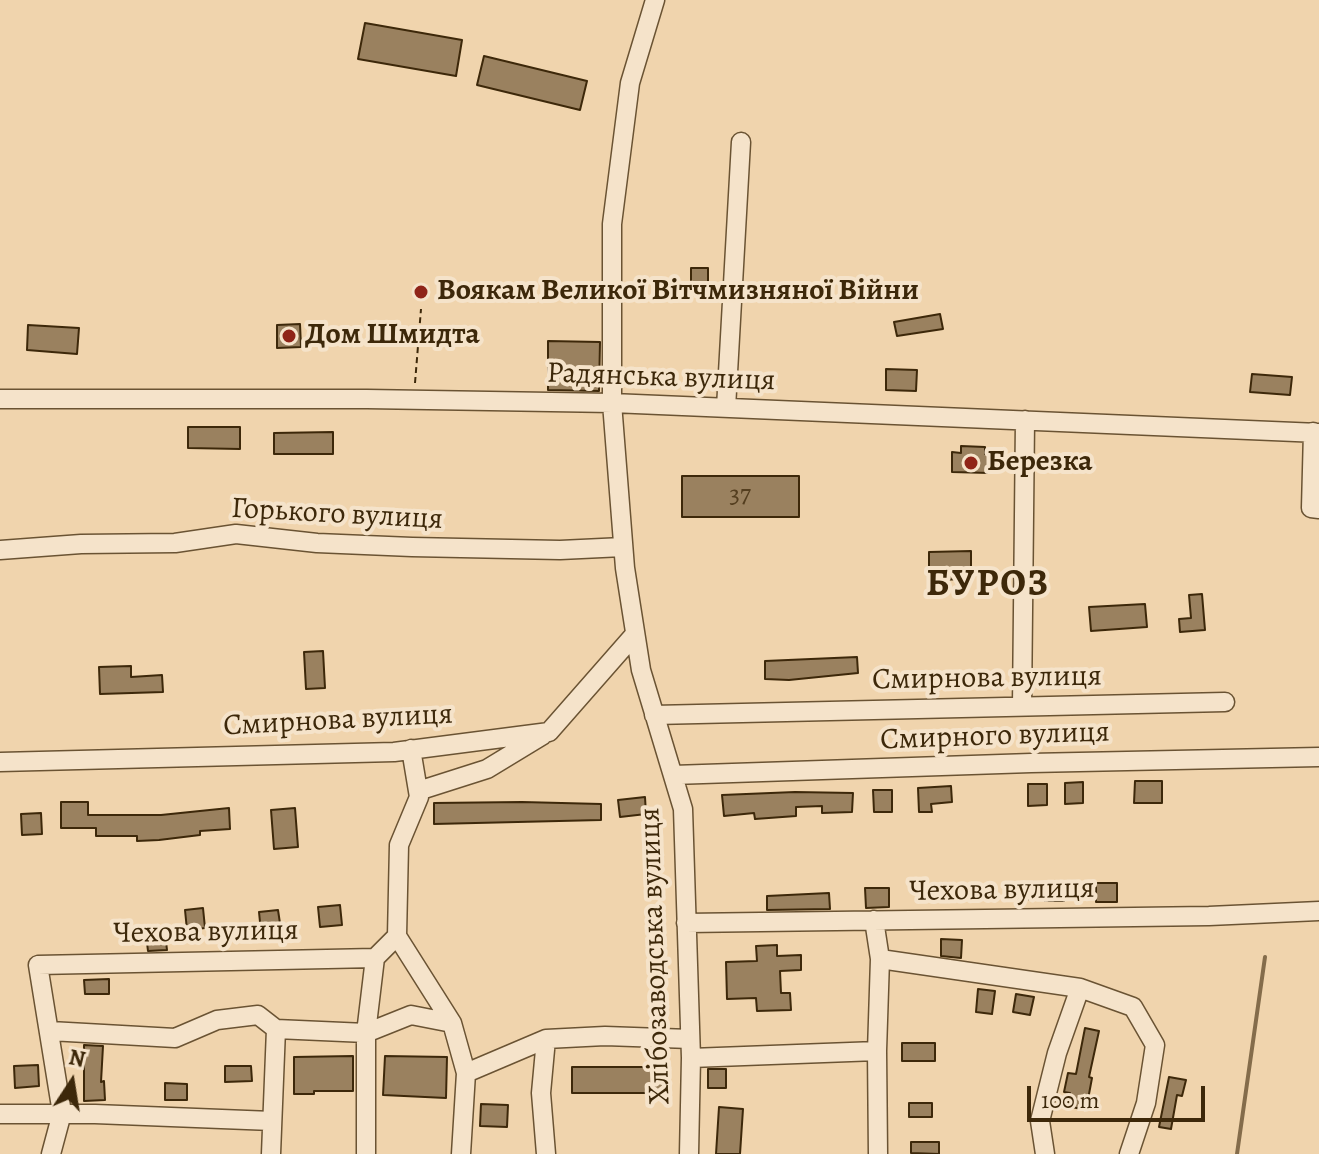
<!DOCTYPE html>
<meta charset="utf-8">
<style>
body{margin:0}
#map{position:relative;width:1319px;height:1154px;overflow:hidden;background:#f0d4ad;font-family:Alegreya,serif}
canvas{display:block}
.north{position:absolute;left:32px;top:1042px;width:80px;height:80px;-webkit-text-stroke:6px #f5e3ca;paint-order:stroke;rotate:12deg;font-size:22px;font-weight:700;line-height:32px;text-align:center;color:#3d280a}
.north::after{content:'';display:block;margin:auto;width:28px;height:36px;background:#3d280a;clip-path:polygon(50% 0,100% 100%,50% 72%,0 100%)}
.scale{position:absolute;left:1027px;top:1086px;width:178px;height:36px;box-sizing:border-box;border:4px solid #3d280a;border-top:0;padding-left:10px;font-size:24px;line-height:28px;white-space:nowrap;color:#3d280a;-webkit-text-stroke:6px #f5e3ca;paint-order:stroke}
</style>
<div id="map">
<canvas width="1319" height="1154"></canvas>
<div class="north">N</div>
<div class="scale">100 m</div>
</div>
<script>
const c = document.querySelector('canvas').getContext('2d');
c.lineJoin = 'round';
function strokePath(path, color, width, dash) {
  c.strokeStyle = color;
  c.lineWidth = width;
  c.lineCap = dash ? 'butt' : 'round';
  c.setLineDash(dash || []);
  c.stroke(path);
}
function paint(path, color) {
  c.fillStyle = color;
  c.fill(path, 'evenodd');
}
function drawText(font, color, halo, rows, align = 'center') {
  c.font = font + ' Alegreya,serif';
  c.lineWidth = 8;
  c.setLineDash([]);
  c.textBaseline = 'middle';
  c.strokeStyle = halo;
  c.fillStyle = color;
  for (const [text, x, y, turn = 0] of rows) {
    c.save();
    c.translate(x, y);
    c.rotate((+turn || 0) * Math.PI / 180);
    c.textAlign = isNaN(turn) ? turn : align;
    if (halo) c.strokeText(text, 0, 0);
    c.fillText(text, 0, 0);
    c.restore();
  }
}
strokePath(new Path2D(`
 M1237 1154 1265 957`), '#846c4b', 4);
const building = new Path2D(`
 M365 23 462 40 456 76 358 59Z
 M484 56 587 81 580 110 477 85Z
 M691 268H708V296H691Z
 M940 314 943 329 897 336 894 322Z
 M300 324 301 347 277 348V325Z
 M28 325 79 328 77 354 27 350Z
 M548 341 600 342 599 391 548 390Z
 M886 369 917 370 916 391 886 390Z
 M1252 374 1292 377 1290 395 1250 392Z
 M188 427H240V449L188 448Z
 M333 432V454H274V433Z
 M961 446 985 447V454H990L989 473 952 472V452L961 453Z
 M682 476H799V517H682Z
 M971 551V579L929 580V552Z
 M1202 594 1205 630 1180 632 1179 619 1191 618 1189 595Z
 M1145 604 1147 627 1091 631 1089 607Z
 M323 651 325 688 306 689 304 652Z
 M857 657 858 673 789 680 765 679V661Z
 M131 666V677L162 675 163 692 100 694 99 667Z
 M1135 781H1162V803H1134Z
 M1083 782V803L1065 804V783Z
 M1028 784H1047V805L1028 806Z
 M951 786 952 802 931 804 932 812H919L918 788Z
 M873 790H892V812H874Z
 M795 792 853 793 852 812 822 813V806L796 807V816L755 819 754 813 724 816 722 795Z
 M645 797 646 814 620 817 618 800Z
 M61 802H88V815H161L229 808 230 829 200 831V835L159 840 137 841V836H96V828H61Z
 M522 802 601 804V820L434 824V803Z
 M295 808 298 847 274 849 271 810Z
 M41 813 42 834 22 835 21 814Z
 M1064 883V901H1045V898L1017 900 1016 885Z
 M1096 883H1117V902H1096Z
 M865 888H889V907L866 908Z
 M829 893 830 909 767 910V896Z
 M340 905 342 925 320 927 318 907Z
 M203 908 205 928 187 930 185 910Z
 M278 910 281 930 261 932 259 912Z
 M165 933 167 950 148 951 146 935Z
 M941 939 962 940 961 958 941 956Z
 M777 945V956L801 955V970L780 971 781 993H790L791 1010 757 1011 756 998 727 999 726 962 757 961 756 946Z
 M109 979V994H85L84 980Z
 M978 989 995 991 992 1014 976 1012Z
 M1016 994 1034 997 1030 1015 1013 1012Z
 M1085 1028 1099 1031 1089 1077 1092 1078 1086 1110 1067 1106 1070 1093 1064 1092 1068 1073 1076 1074Z
 M902 1043H935V1061H902Z
 M84 1045 103 1046 101 1082 104 1081 105 1100 84 1101Z
 M353 1056V1091H314V1094H294V1057Z
 M385 1056 447 1057 446 1098 383 1095Z
 M38 1065 39 1086 15 1088 14 1066Z
 M225 1066H251L252 1081 225 1082Z
 M572 1067H666V1093H572Z
 M708 1069H726V1088H708Z
 M1169 1077 1186 1080 1182 1096 1177 1095 1171 1129 1159 1127Z
 M165 1083 187 1084V1100H165Z
 M909 1103H932V1117H909Z
 M481 1104 508 1105 507 1127 480 1126Z
 M719 1107 743 1109 740 1154H716Z
 M911 1142H939V1154L911 1153Z`);
paint(building, '#9a815f');
strokePath(building, '#3d280a', 2);
const minor = new Path2D(`
 M655 0 630 83 612 224V403L625 568 641 670 683 809 691 1058 689 1154
 M0 399H367L612 403 1319 433
 M726 408 741 142
 M1313 432 1311 508 1319 509
 M0 550 81 544 175 543 236 534 317 543 412 547 560 550 623 547
 M1022 706 1025 420
 M654 715 1225 702
 M0 762 394 752 549 732 635 634
 M673 775 1031 763 1319 757
 M418 791 487 769 543 735
 M874 920 880 959 877 1051 878 1154
 M686 923 1209 916 1319 911
 M397 936 452 1023 466 1073 461 1154
 M880 959 1080 988 1133 1007 1155 1045 1146 1103 1129 1154
 M50 1031 175 1038 217 1020 258 1015 276 1029
 M691 1058 877 1051
 M466 1073 546 1039 605 1036 690 1039
 M0 1114H95L272 1121
 M51 1154 62 1113 38 965 375 958
 M271 1154 276 1029 366 1033 411 1015 452 1023
 M366 1154V1033L375 958 397 936 399 845 419 797 411 749
 M546 1154 541 1093 546 1039
 M1045 1154 1040 1121 1057 1053 1080 988`);
strokePath(minor, '#6a5333', 21);
strokePath(new Path2D(`
 M415 383 421 309`), '#3d280a', 2, [6, 4]);
strokePath(minor, '#f5e3ca', 18);
for (const [x, y, r, color] of [
 [421,292,8,"#8f2418"],
 [289,336,8,"#8f2418"],
 [971,463,8,"#8f2418"]
]) {
  const dot = new Path2D();
  dot.arc(x, y, r, 0, 2 * Math.PI);
  c.fillStyle = color;
  c.fill(dot);
  strokePath(dot, '#f5e3ca', 3);
}
drawText('26px', '#543e1f', null, [
 ["37",740,496]
]);
drawText('bold 30px', '#3d280a', '#f5e3ca', [
 ["Воякам Великої Вітчмизняної Війни",437,292],
 ["Дом Шмидта",305,336],
 ["Березка",987,463]
], 'left');
drawText('30px', '#3d280a', '#f5e3ca', [
 ["Радянська вулиця",661,378,2],
 ["Горького вулиця",337,515,3],
 ["Смирнова вулиця",987,679,-1],
 ["Смирнова вулиця",338,721,-3],
 ["Смирного вулиця",995,737,-2],
 ["Чехова вулиця",1002,891,-1],
 ["Чехова вулиця",206,933,-1],
 ["Хлібозаводська вулиця",656,956,-92]
]);
c.letterSpacing = '2px';
drawText('bold 38px', '#3d280a', '#f5e3ca', [
 ["БУРОЗ",988,586]
]);
c.letterSpacing = '0px';
</script>
